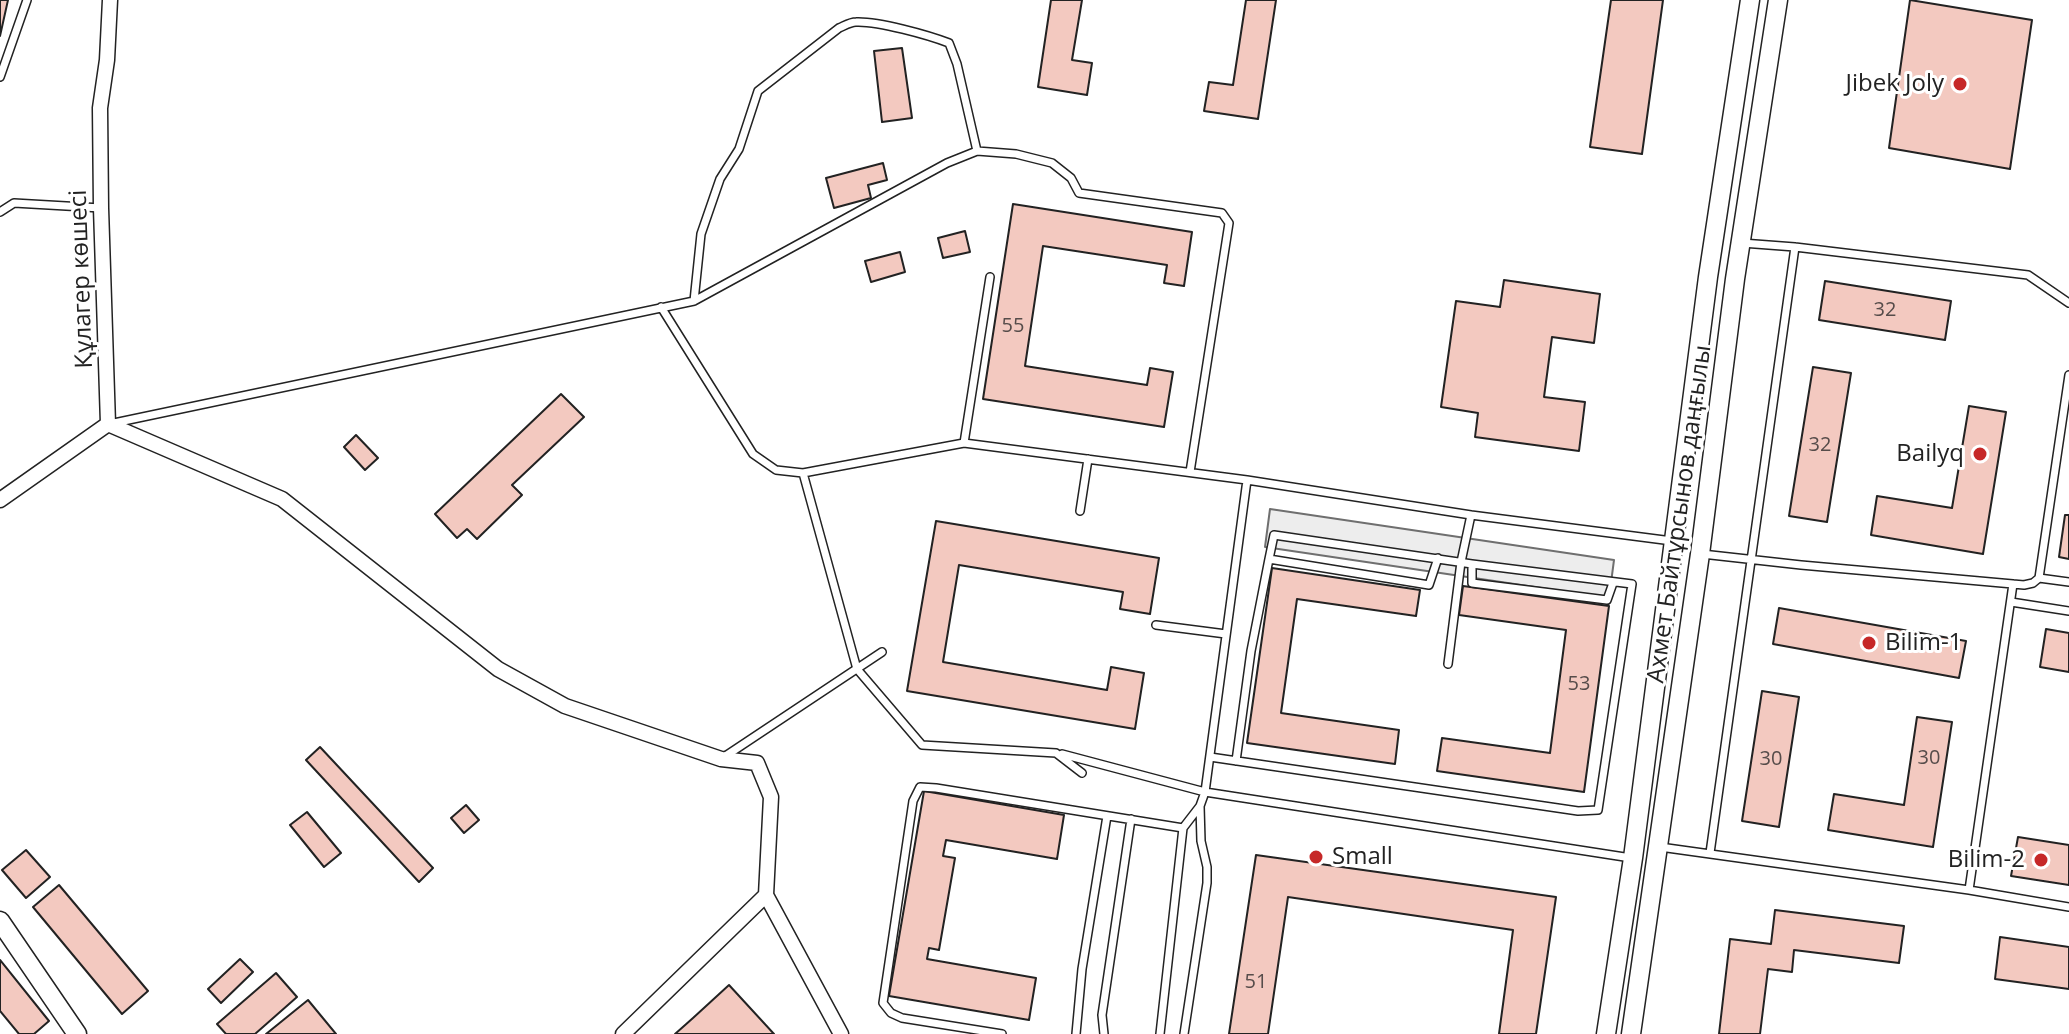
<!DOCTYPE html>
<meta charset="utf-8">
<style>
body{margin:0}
canvas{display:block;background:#fff}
</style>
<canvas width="2069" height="1034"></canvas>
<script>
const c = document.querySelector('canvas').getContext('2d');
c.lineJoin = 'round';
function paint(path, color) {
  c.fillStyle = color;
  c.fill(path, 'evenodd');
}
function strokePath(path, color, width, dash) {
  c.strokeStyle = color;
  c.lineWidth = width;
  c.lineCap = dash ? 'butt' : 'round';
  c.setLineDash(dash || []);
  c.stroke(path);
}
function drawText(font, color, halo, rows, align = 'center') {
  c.font = font + ' "Open Sans",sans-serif';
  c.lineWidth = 6;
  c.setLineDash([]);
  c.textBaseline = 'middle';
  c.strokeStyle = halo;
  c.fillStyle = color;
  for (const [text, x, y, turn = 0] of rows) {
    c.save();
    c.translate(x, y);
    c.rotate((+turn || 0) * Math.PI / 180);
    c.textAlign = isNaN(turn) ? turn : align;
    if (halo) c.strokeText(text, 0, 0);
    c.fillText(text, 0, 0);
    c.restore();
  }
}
const parking = new Path2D(`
 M1270 509 1614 560 1609 598 1265 547Z`);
paint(parking, '#ededed');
strokePath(parking, '#6f6f6f', 2);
const building = new Path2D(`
 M0 0H8L0 36Z
 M1051 0H1082L1072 60 1092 63 1087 95 1038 87Z
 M1246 0H1276L1258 119 1204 111 1209 82 1233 85Z
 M1611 0H1663L1642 154 1590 147Z
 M1910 0 2032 20 2010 169 1889 148Z
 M902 48 912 118 882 122 874 51Z
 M883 163 887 180 868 185 871 198 834 208 826 178Z
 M1013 204 1192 232 1184 286 1164 283 1167 265 1043 246 1025 366 1147 385 1150 368 1173 372 1164 427 983 399Z
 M965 231 970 252 943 258 938 238Z
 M900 252 905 272 871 282 865 261Z
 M1504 280 1600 294 1594 343 1552 337 1544 397 1585 402 1579 451 1475 437 1478 413 1441 407 1456 301 1500 307Z
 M1825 281 1951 301 1945 340 1819 320Z
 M1813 367 1851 373 1827 522 1789 516Z
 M561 394 584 417 512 485 522 495 477 539 467 529 457 538 435 514Z
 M1969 406 2006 412 1983 554 1871 535 1877 496 1952 508Z
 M356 435 378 458 365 470 344 447Z
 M2065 515H2069V559L2059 557Z
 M936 521 1159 558 1150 614 1120 609 1123 592 959 565 943 662 1107 690 1111 667 1144 673 1135 729 907 691Z
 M1272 568 1420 590 1416 616 1297 599 1281 713 1399 730 1395 764 1247 743Z
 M1463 586 1609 606 1584 792 1437 771 1442 738 1550 753 1566 630 1459 615Z
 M1779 608 1966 641 1959 678 1773 644Z
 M2046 629 2069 633V672L2040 667Z
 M1762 691 1799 697 1779 827 1742 821Z
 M1917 717 1952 722 1933 847 1828 830 1834 794 1904 805Z
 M320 747 433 868 419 882 306 760Z
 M924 791 1064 815 1057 859 946 840 943 856 955 858 939 950 929 948 927 959 1036 978 1029 1020 889 996Z
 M466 805 479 820 464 833 451 818Z
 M307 812 341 853 324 867 290 825Z
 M2018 837 2069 845V885L2011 876Z
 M26 850 50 877 26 898 2 870Z
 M1256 855 1556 897 1536 1034H1499L1513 930 1288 897 1268 1034H1229Z
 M59 885 148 991 122 1014 33 907Z
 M1775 910 1904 926 1899 963 1794 950 1792 972 1768 969 1760 1034H1719L1730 939 1771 944Z
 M2000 937 2069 947V989L1995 979Z
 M240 959 253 972 221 1003 208 989Z
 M0 960 49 1021 34 1034H19L0 1011Z
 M276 973 297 997 255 1034H226L217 1024Z
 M729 985 774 1034H675L693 1018Z
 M308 1000 336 1034H266Z`);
paint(building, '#f3c9c0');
strokePath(building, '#222', 2);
const service = new Path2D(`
 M0 77 27 0
 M0 212 14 203 101 208
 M1742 243 1795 247 2028 275 2069 303
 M694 301 701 234 720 179 739 149 758 91 839 28C844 26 850 22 856 22 878 21 928 35 949 43L957 64 977 151
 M661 307 753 454 776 470 803 473 857 669 922 745 1056 753 1082 773
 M114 423 694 301 947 163 977 151 1016 154 1052 163 1071 178 1079 193 1222 213 1229 223 1190 472
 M964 443 990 277
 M803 473 964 443 1247 480 1471 515
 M1247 480 1205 792 1631 858
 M1080 511 1088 459
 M1702 554 1801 565 2024 585 2033 583 2039 578 2069 375
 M1472 564V583L1607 600 1613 583
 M2039 578 2069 582
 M2011 602 2069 611
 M1156 625 1226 634
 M1448 664 1461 562 1471 515 1672 541
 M1062 754 1205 792 1200 806 1183 828 1160 1034
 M724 757 882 652
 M1210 757 1578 811 1598 810 1632 584 1472 564 1274 535 1269 559 1429 585 1438 558
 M1236 761 1251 651 1269 559
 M1660 847 1969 890 2013 584
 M1710 853 1795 247
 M1969 890 2069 907
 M1002 1034 902 1018 891 1013 883 1003 913 801 920 787 936 788 1183 828
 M1076 1034 1082 969 1107 816
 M1104 1034 1102 1015 1131 819
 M1184 1034 1207 883V867L1201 841 1200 806`);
const minor = new Path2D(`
 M108 424 282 499 498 669 565 706 721 759 757 763 771 797 766 895
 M0 500 108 424 101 208 100 108 107 60 110 0
 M623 1034 766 895 841 1034`);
const tertiary = new Path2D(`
 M0 921 77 1034
 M1606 1034 1633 858 1708 277 1750 0
 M1631 1034 1700 554 1735 279 1778 0`);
strokePath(service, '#222', 10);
strokePath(minor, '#222', 17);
strokePath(tertiary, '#222', 21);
strokePath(service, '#fff', 7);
strokePath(minor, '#fff', 14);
strokePath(tertiary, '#fff', 18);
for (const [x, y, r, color] of [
 [1960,84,8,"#c62828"],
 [1980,454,8,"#c62828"],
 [1869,643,8,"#c62828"],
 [1316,857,8,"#c62828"],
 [2041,860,8,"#c62828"]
]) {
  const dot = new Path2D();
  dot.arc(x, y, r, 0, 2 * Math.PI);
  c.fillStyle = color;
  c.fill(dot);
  strokePath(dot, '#fff', 3);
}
drawText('20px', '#564c4a', null, [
 ["32",1885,310],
 ["55",1013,326],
 ["32",1820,445],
 ["53",1579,684],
 ["30",1929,758],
 ["30",1771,759],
 ["51",1256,982]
]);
drawText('24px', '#222', '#fff', [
 ["Jibek Joly",1944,84],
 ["Bailyq",1964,454],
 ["Bilim-1",1885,643,"left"],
 ["Small",1332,857,"left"],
 ["Bilim-2",2025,860]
], 'right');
drawText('24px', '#222', '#fff', [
 ["Құлагер көшесі",82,279,-92],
 ["Ахмет Байтұрсынов даңғылы",1680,514,-82]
]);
</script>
